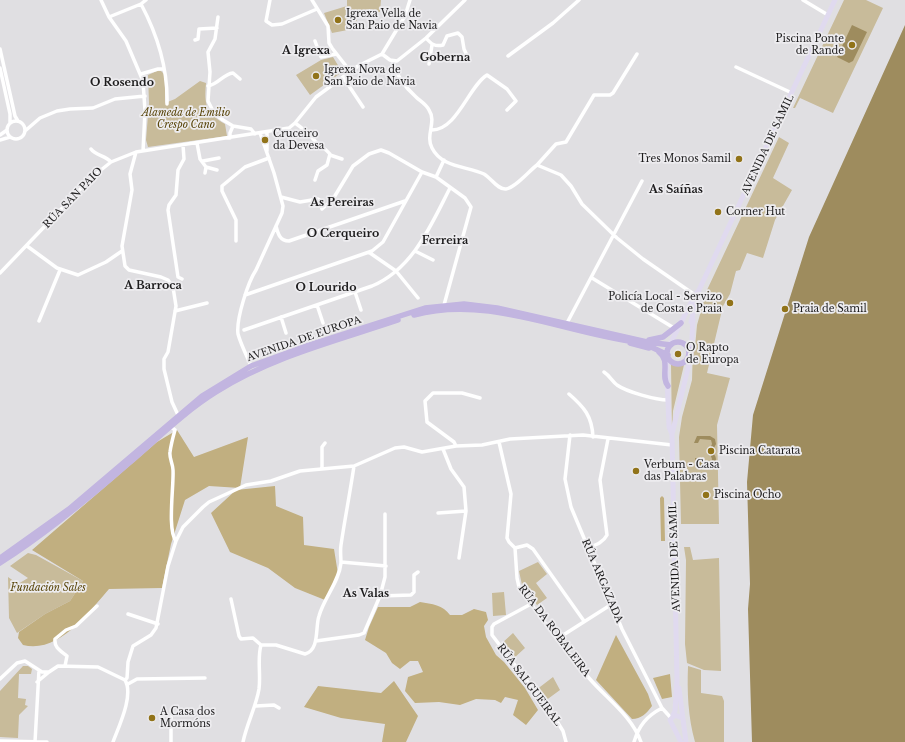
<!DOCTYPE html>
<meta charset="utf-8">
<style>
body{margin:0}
canvas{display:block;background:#e0dfe2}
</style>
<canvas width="905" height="742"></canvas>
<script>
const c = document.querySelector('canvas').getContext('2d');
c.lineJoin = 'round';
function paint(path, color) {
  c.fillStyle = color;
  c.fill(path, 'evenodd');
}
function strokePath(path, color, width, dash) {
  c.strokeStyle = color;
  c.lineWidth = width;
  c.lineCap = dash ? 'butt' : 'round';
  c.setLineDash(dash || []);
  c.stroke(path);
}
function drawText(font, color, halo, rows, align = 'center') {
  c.font = font + ' "Libre Baskerville",serif';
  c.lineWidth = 3.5;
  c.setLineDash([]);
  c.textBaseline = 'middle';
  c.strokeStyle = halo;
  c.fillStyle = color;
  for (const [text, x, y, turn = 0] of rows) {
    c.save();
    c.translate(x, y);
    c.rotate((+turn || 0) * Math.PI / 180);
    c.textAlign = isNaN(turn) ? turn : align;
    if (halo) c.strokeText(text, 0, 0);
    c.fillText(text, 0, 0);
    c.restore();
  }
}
paint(new Path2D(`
 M347 0H381L380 12 355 14 357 21 355 22 353 29 332 33 324 13 347 6Z
 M844 0H866L883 8 833 113 800 98 795 108H793Z
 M333 57 342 72 310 95 296 75 321 60Z
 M157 71H161L165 75V103L175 99 200 81 206 83C204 105 206 113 225 124L227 136 148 147 146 140 149 103 148 75Z
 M779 137 789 143 773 178 792 190 775 220 763 258 747 253 740 270 736 271 730 294 723 306 707 373 730 378 717 425 719 524H681L679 437 682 417 692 380 693 347H695L697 325 707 290Z
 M671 364 677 366 684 365 673 411 672 432Z
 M684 547H690L693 560 719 558 721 671 704 670 687 663 685 644 686 560Z
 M28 553 36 555 83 581 70 601 45 614 17 633 9 618 8 577 18 584 28 578 10 566Z
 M538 562 547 574 536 583 547 598 537 605 522 585 519 571Z
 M504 592 506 615 493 616 492 593Z
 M513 633 525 648 513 659 501 644Z
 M23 666H28L32 669 31 674H19L18 698 26 699 25 705 28 706 19 715 18 738 0 737V691Z
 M688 666 701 670V693L722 696 724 701V742H695C688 717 687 692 688 666Z
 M553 677 560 690 545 701 536 690Z`), '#c8bb9a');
paint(new Path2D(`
 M177 430 194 457 248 437 240 488 209 486 185 500 171 544 162 588 109 589C88 613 59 654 23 645L18 638 19 632 45 614 70 601 83 581 32 550 157 442Z
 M275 486 276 506 303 517 304 545 334 549 338 574 325 600 295 588 268 568 230 552 211 513 236 490Z
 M662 496 664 498 665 541H661L660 498Z
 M420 602C432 604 443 605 450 615H462L474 609 486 612 488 620 484 626 486 637 496 655 504 662 525 688 538 710 526 725 513 715 518 700 505 697 501 703 495 700 476 699 460 705 439 702 415 703 405 691 408 677 423 672 418 661H410L400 669 392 663 386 653 365 640 369 627 378 607H410Z
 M616 635 648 694 652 706C647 713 641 719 632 719L596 680Z
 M670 674 672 697 662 699 653 678Z
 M394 681 418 716 406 742H382L385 724 341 718 304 707 318 686 381 693Z`), '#c1af80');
paint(new Path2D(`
 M852 25 867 32 853 61 849 63 837 57Z
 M905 25V742H752L748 609 750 584 747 482 753 415 809 237Z
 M697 436H710L715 439 716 444 712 452C716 456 718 460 713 465L701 466 695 463V458H699L700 462H711L712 459 709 451 712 444 711 440 700 439 698 443H694Z`), '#9e8c5e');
strokePath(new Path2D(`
 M101 0 109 17 126 41 143 81 145 111 143 151
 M270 0 266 21 272 25 282 24 317 9
 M312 0 328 26 329 43 332 48 350 71
 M803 0 828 15
 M141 4C158 36 168 68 167 104
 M109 17 141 4 146 0
 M218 17 215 39 208 52 210 72 208 101 214 113 223 120 233 126 251 129 255 134
 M426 38C431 44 435 47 443 45L447 36 458 33 462 37 464 49 469 60
 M195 40 198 39 199 29 217 28
 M315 41 321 57 336 54
 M0 49 15 116 18 121
 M382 54 390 60 397 61 426 38 465 0
 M508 56 553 23 579 0
 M393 62C396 75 406 88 416 97 420 101 426 104 429 110 437 122 425 135 432 148 442 168 467 166 484 174 491 178 498 190 506 189 515 188 529 171 537 165L561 175 571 186 582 204 617 238 643 259 695 295
 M429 64 432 45
 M736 67 792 93
 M0 68 10 114V123
 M141 74 158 69H164
 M343 77 363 107
 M208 86C219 84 223 74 233 73L240 79
 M7 130a9 9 0 1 1 18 0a9 9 0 1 1-18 0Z
 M295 123C304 129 308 133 315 141 319 146 325 148 330 154L327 165 318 171 315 180
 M432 130C457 130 469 86 487 75L507 89 516 101 507 110
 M25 131 40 118 57 111 70 109 93 108 115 99 145 96
 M0 135 7 130
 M230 138V133L233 126
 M0 140 10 137
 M197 143 200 159 206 167 205 173
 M91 149C96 156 105 155 111 162
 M267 151V132
 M136 152 130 174 132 190 122 246 125 266 129 270 161 277 168 280 173 287 176 306 168 352 164 359V369L172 402 178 415
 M330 155 342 159
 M203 161 219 158
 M537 165 556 144 566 142 594 95H610L613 93 637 54
 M206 167 217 170
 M436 177 444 160
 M281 197 300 202 318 199 320 200 322 209 333 199 353 166 369 154 381 150 389 153 422 172 436 177 465 198 471 207 444 305
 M276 226C278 234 280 241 289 241L405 201
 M236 241V220L222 191V186L245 167 269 158
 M27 246 57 268 78 275 106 262 122 251
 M415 251 433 260
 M370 253 396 271 418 298
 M0 273 91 178 111 162 136 152 289 128 295 123 316 97 358 66 382 54 405 16 410 0
 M592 278 674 328
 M182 279 178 277 168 210 169 205 176 195 178 170 184 159 183 145
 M355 292 361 310
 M245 295 372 251 383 242 422 172
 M317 305 323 323
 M175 311 207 303
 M281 317 286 333
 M39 321 60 270
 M567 323 642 181
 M244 330 372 286C413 269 431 225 450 188
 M251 366C247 356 241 345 238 334 236 319 248 282 256 270L282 213 283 206 274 173 260 133
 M604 372C610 376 612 381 617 385 627 392 656 400 668 400
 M569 394C584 407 592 416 593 437
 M171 427 175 430C173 437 171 445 170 452 169 458 173 464 173 470 174 486 167 530 176 541L183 527 203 507 209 502 246 485 271 481 300 471 354 466 395 448 404 447 422 452 456 446 482 445 510 439 583 435 672 445
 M570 435 565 479 571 507 622 629 662 708 671 718
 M499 442 511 494 507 538 509 542 515 548
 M456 446 454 442 427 422 425 401 433 393H462L480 398
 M322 469V447L325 443
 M438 513 466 511 464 487 451 469 443 449
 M515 548 517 578 519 587C541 618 564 650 589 678 606 698 632 716 641 742
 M515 548 527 545 533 549 584 621
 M587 548C595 545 603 543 607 535L600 480 608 439
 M459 558 466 511
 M341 562 386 566
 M380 596 411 595 414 592V575L418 572
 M231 599 239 636 241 639 253 638 261 645
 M531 604 494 624 492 627V635L553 715 563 731 566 742
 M128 614 158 624
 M557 639 612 604
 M316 641 359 635 364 633 380 596 385 577V514
 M65 666 67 656C61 651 54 648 55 639L66 630 76 626 97 606
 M0 679 17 663 25 661 42 672H49L58 666 98 667 125 680C134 695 119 726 113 742
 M125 680 127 678 128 662 133 646 151 635 156 628 168 566 176 541
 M37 682 49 672
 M128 684 137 679 205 678
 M256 706 274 705 279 708
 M0 741 47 742
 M35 742 39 670
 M171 742V717
 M243 742C247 723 256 707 259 689 261 674 257 659 261 645H276L305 654C320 650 315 627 319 616 324 598 339 582 341 563 341 557 340 551 341 545 345 518 350 493 354 466
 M634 742C639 725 647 716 662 708`), '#fff', 3.5);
strokePath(new Path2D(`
 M691 322 699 290
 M672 434 669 427 666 352 695 295 699 290 835 0
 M679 688 686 742
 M673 715 675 711 677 680 672 434 691 356 693 319
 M681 742 670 720 675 715 682 718`), '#e0daef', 5);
strokePath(new Path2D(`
 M414 315C487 295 562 332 635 342
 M649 340 663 337 681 323
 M667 353a11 11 0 1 1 22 0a11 11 0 1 1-22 0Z
 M630 343 649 348
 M647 345 668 355
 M659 352C671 361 660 376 668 386
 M0 558 69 509 202 396 251 366 309 345 425 308 464 304 497 308 647 342 671 345
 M0 563C46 534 88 499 129 463 157 439 184 412 216 392 271 357 336 341 398 320`), '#c2b5e0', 5.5);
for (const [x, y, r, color] of [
 [338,20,4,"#917319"],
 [852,45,4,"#917319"],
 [316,76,4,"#917319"],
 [265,140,4,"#917319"],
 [739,159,4,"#917319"],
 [718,212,4,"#917319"],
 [730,303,4,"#917319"],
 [785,309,4,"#917319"],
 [678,354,4,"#917319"],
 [711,451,4,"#917319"],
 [636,471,4,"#917319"],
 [706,495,4,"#917319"],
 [152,718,4,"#917319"]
]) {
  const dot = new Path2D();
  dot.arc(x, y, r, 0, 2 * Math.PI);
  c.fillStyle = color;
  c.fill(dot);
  strokePath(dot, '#edecef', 1.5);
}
drawText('10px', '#1d1c1d', '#edecef', [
 ["Igrexa Vella de",346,14],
 ["San Paio de Navia",346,26],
 ["Piscina Ponte",844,39,"right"],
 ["de Rande",844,51,"right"],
 ["Igrexa Nova de",324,70],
 ["San Paio de Navia",324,82],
 ["Cruceiro",273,134],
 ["da Devesa",273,146],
 ["Tres Monos Samil",731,159,"right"],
 ["Corner Hut",726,212],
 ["Policía Local - Servizo",722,297,"right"],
 ["de Costa e Praia",722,309,"right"],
 ["Praia de Samil",793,309],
 ["O Rapto",686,348],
 ["de Europa",686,360],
 ["Piscina Catarata",719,451],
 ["Verbum - Casa",644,465],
 ["das Palabras",644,477],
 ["Piscina Ocho",714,495],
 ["A Casa dos",160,712],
 ["Mormóns",160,724]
], 'left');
drawText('italic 10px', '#584408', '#edecef', [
 ["Alameda de Emilio",186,113],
 ["Crespo Cano",186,125],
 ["Fundación Sales",48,588]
]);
drawText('10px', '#1d1c1d', '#edecef', [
 ["AVENIDA DE SAMIL",768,145,-65],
 ["RÚA SAN PAIO",73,198,-46],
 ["AVENIDA DE EUROPA",304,339,-19],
 ["AVENIDA DE SAMIL",675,557,-92],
 ["RÚA ARGAZADA",602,581,67],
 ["RÚA DA ROBALEIRA",554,631,53],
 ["RÚA SALGUEIRAL",529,685,53]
]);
drawText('bold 11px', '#1d1c1d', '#edecef', [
 ["A Igrexa",306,51],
 ["Goberna",445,58],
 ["O Rosendo",122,83],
 ["As Saíñas",676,190],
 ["As Pereiras",342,203],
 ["O Cerqueiro",343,234],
 ["Ferreira",445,241],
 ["A Barroca",153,286],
 ["O Lourido",326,288],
 ["As Valas",366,594]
]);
</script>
